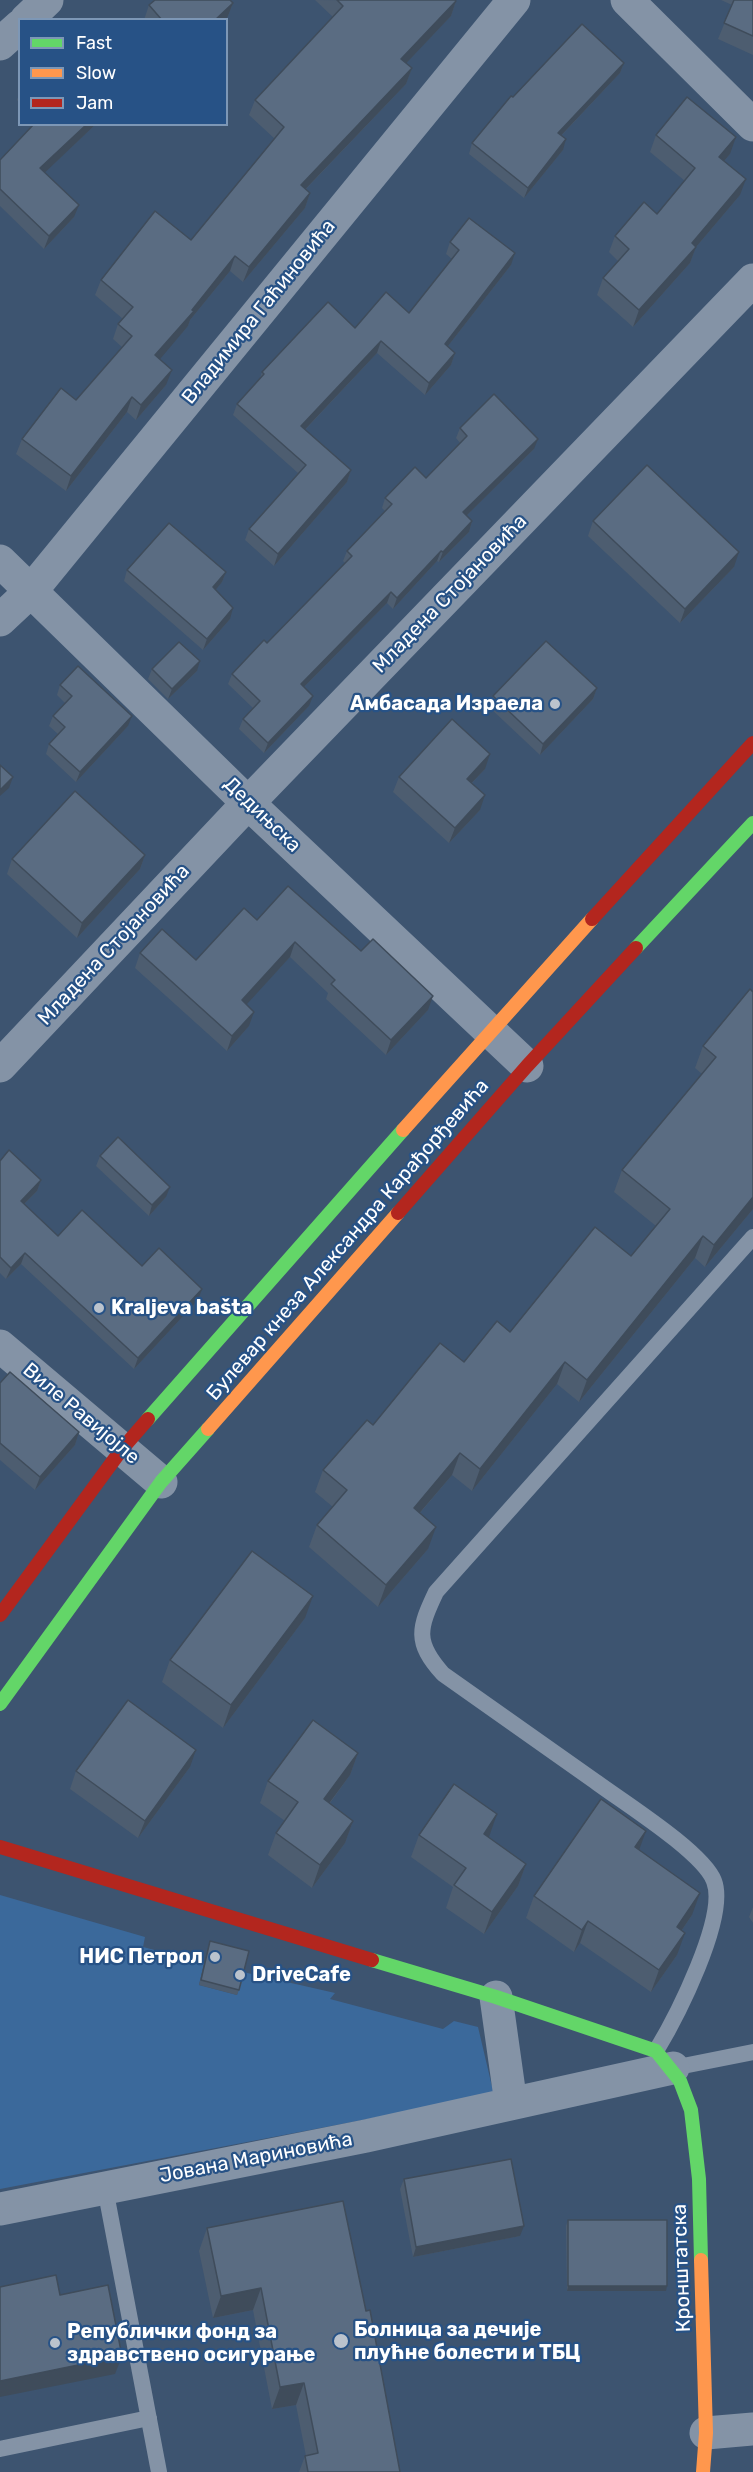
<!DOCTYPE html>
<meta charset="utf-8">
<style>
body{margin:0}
#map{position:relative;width:753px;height:2472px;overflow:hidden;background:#3d5470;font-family:Rubik,sans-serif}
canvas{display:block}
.legend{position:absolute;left:18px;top:18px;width:210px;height:108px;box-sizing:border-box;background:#275286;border:2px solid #7d97b6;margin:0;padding:8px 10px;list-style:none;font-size:18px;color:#fff}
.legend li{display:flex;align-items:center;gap:12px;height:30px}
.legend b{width:30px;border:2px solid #7d97b6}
</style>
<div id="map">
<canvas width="753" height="2472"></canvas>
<ul class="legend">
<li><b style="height:8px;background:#63d668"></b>Fast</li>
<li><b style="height:8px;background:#ff974d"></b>Slow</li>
<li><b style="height:8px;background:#b3261e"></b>Jam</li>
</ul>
</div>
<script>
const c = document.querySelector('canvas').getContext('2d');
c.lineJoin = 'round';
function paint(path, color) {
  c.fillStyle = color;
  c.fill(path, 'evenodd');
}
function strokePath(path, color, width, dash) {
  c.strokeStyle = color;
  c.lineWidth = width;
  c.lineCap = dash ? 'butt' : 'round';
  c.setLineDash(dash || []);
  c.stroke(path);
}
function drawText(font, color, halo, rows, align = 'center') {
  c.font = font + ' Rubik,sans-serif';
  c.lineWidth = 4.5;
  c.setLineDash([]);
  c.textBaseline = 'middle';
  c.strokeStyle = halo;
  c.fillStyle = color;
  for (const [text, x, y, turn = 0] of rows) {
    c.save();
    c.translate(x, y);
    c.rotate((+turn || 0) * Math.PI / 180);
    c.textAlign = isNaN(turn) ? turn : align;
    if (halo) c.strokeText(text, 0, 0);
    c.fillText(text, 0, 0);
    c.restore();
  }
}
paint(new Path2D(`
 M0 1895 145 1937 143 1947 204 1963 199 1985 237 1995 243 1972 335 1993 330 1999 443 2029 454 2021 478 2027 494 2095 0 2189Z`), '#3b699b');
strokePath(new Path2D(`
 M656 2051C676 2018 728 1917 714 1881 703 1852 623 1802 596 1782 545 1746 494 1710 443 1674 414 1642 419 1628 436 1592L753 1237
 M673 2068 753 2052
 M105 2188 159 2472
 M0 2449 149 2418`), '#8493a6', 16);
strokePath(new Path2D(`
 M627 0 753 125
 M26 20 47 0
 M0 44 20 26
 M0 561 248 803 527 1066
 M0 620 31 591 514 0
 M0 1066 248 803 753 280
 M0 1346 161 1482
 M496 1997 511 2104
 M0 2209 366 2136 673 2068
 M706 2433 753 2429`), '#8493a6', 33);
strokePath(new Path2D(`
 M636 948 753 823
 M148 1419 403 1130
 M0 1704 161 1482 208 1429
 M372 1960 496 1997 656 2051 680 2081 691 2110 699 2179 701 2260`), '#63d668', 14);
strokePath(new Path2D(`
 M403 1130 592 919
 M208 1429 398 1213
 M701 2260 706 2433 703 2472`), '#ff974d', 14);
strokePath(new Path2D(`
 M592 919 753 743
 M398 1213 527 1066 636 948
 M0 1615 122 1449 148 1419
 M0 1847 372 1960`), '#b3261e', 14);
paint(new Path2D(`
 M315 0 456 1 451 16 406 63 412 68 406 84 306 189 310 193 305 208 243 282 230 271 190 320 188 326 159 359 166 385 136 420 127 412 66 491 16 454 22 439 76 400 122 347 113 339 118 324 123 319 95 295 101 280 191 240 275 139 249 115 255 100 333 17Z
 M721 0H753V55L718 39 732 5Z
 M233 3 226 21V20H144L149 5Z
 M624 63 620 73 561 136 563 150 524 198 469 154 472 143 513 97Z
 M20 92V103L17 100Z
 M96 124 45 172 74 217 44 249 0 206V160Z
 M656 135 730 154 724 161 740 195 696 247 690 263 633 327 597 295 603 278 618 261 609 252 615 236 657 214 685 181 650 152Z
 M450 242 511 265 448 346 455 353 451 365 425 395 377 353 305 430 351 470 347 482 274 566 245 540 249 529 298 473 233 415 237 404 260 378 262 372 355 328 409 313 452 259 446 254Z
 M460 428 534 449 466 516 472 521 469 532 439 562 437 561 393 609 387 603 304 687 309 706 264 753 239 729 243 719 253 708 228 684 232 674 267 643 345 563 343 561 347 551 385 511 382 508 385 498 426 478 460 443 456 438Z
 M593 521 734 567 680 623 588 536Z
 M127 570 226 572 222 582 215 590 230 619 203 650 124 581Z
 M152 669 197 671 168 699 148 679Z
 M60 685 128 726 76 782 46 754 49 744 58 734 49 726 53 716 65 703 57 695Z
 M597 688 593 699 540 755 489 707 493 696Z
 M485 769 472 783 480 810 449 843 393 792 399 777Z
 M145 855 140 869 77 938 7 874 12 859Z
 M257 920 428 1010 386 1055 326 999 328 993 290 957 246 1004 249 1026 227 1051 135 968 140 953 196 960Z
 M753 992V1209L705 1267 695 1258 579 1402 557 1384 472 1491 452 1475 420 1513 428 1549 378 1607 309 1547 317 1525 333 1507 315 1492 323 1470 373 1425 464 1362 631 1256 656 1226 614 1192 622 1170 702 1074 695 1068 703 1046Z
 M100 1156 166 1197 149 1216 96 1166Z
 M0 1161 41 1180 37 1191 24 1204 58 1236 142 1266 198 1300 134 1369 21 1264 6 1279 0 1273Z
 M0 1383 79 1432 75 1445 35 1490 0 1460Z
 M305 1618 223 1728 162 1682 170 1660Z
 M358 1753 350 1775 330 1803 353 1821 345 1843 312 1888 268 1855 276 1833 285 1821 260 1803 268 1781Z
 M190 1767 138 1838 70 1789 76 1771Z
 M419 1835 489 1837 526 1864 518 1886 484 1934 446 1908 453 1887 411 1857Z
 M639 1850 692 1915 682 1930 677 1955 651 1992 580 1943 574 1952 526 1918 534 1896Z
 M753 1907V1923L749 1917Z
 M210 1941 239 1990 237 1995 199 1985Z
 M404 2179 520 2236 413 2257 400 2189Z
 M568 2220 666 2291H567L566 2226Z
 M207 2228 366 2311 400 2472H299L305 2456H306L296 2405 272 2409 253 2310 213 2318 199 2251Z`), '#4d5d70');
paint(new Path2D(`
 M456 1 451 16 396 74 401 59Z
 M233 3 226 21V20H215Z
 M624 63 620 73 554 143 558 133Z
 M412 68 406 84 295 200 301 185Z
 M87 124H96L36 181 40 168Z
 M736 137 730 154 713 174 719 157Z
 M566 139 563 150 524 198 528 188Z
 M746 179 740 195 696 247 690 263 633 327 639 310 692 243Z
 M310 193 305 208 243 282 249 267Z
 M79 205 74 217 44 249 49 236Z
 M515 253 511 265 441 355 445 344Z
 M235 256 230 271 190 320 188 326 150 371 155 355Z
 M381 341 377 353 297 438 301 426Z
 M455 353 451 365 425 395 429 383Z
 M172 370 166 385 136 420 141 405Z
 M132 397 127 412 66 491 71 476Z
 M538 439 534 449 459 523 463 512Z
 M351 470 347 482 274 566 278 554Z
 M472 521 469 532 439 562 443 552Z
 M441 551 437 561 393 609 397 598Z
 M739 552 734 567 680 623 685 609Z
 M226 572 222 582 209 598 213 587Z
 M391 592 387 603 297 694 301 684Z
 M233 608 230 619 203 650 207 639Z
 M200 661 197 671 168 699 172 689Z
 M597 688 593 699 540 755 543 744Z
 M313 696 309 706 264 753 268 743Z
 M132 716 128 726 76 782 80 772Z
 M490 754 485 769 462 793 467 779Z
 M13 777 9 788 0 796V790Z
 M485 795 480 810 449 843 455 828Z
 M145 855 140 869 77 938 82 923Z
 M295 942 290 957 237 1015 242 1000Z
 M433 996 428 1010 386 1055 391 1040Z
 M254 1012 249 1026 227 1051 232 1036Z
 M41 1180 37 1191 16 1212 21 1201Z
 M170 1187 166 1197 149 1216 152 1205Z
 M753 1197V1209L705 1267 714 1245Z
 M703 1236 695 1258 579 1402 587 1380Z
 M25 1253 21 1264 6 1279 11 1268Z
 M202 1289 198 1300 134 1369 138 1358Z
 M565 1362 557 1384 472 1491 480 1469Z
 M79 1432 75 1445 35 1490 40 1477Z
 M460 1453 452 1475 405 1530 414 1508Z
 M436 1527 428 1549 378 1607 386 1585Z
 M313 1596 305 1618 223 1728 231 1705Z
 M196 1750 190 1767 138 1838 145 1821Z
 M358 1753 350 1775 316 1821 324 1799Z
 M497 1814 489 1837 476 1856 484 1834Z
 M353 1821 345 1843 312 1888 320 1865Z
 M646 1831 638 1853 635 1847Z
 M526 1864 518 1886 484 1934 492 1912Z
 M700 1893 692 1915 669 1949 677 1927Z
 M588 1921 580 1943 574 1952 582 1930Z
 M685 1933 677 1955 651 1992 659 1970Z
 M524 2226 520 2236 413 2257 416 2247Z
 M568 2286H667L666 2291H567Z
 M261 2288 253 2310 213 2318 221 2296Z
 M122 2356 115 2374 0 2397V2381Z
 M304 2383 296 2405 272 2409 280 2387Z`), '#3f4c5b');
const building = new Path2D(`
 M155 0H230L233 3 215 20H162L149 5Z
 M337 0H455L456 1 401 59 412 68 301 185 310 193 249 267 235 256 192 310 194 311 155 355 172 370 141 405 132 397 71 476 22 439 61 388 76 400 132 336 118 324 133 307 101 280 155 211 191 240 284 127 255 100 343 6Z
 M734 0H753V36L724 23Z
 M582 24 624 63 558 133 566 139 528 188 472 143 511 96 513 97Z
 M687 97 736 137 719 157 746 179 692 243 696 247 639 310 603 278 629 249 615 236 644 202 657 214 695 168 656 135Z
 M34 124H87L40 168 79 205 49 236 0 189V160Z
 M469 218 515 253 445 344 455 353 429 383 381 341 301 426 351 470 278 554 249 529 306 465 237 404 264 374 262 372 328 302 355 328 386 292 409 313 459 250 450 242Z
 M494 394 538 439 463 512 472 521 443 552 441 551 397 598 391 592 301 684 313 696 268 743 243 719 260 701 232 674 264 640 267 643 352 556 347 551 392 504 385 498 415 467 426 478 467 436 460 428Z
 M647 465 739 552 685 609 593 521Z
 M169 523 226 572 213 587 233 608 207 639 127 570Z
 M546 641 597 688 543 744 493 696Z
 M179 642 200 661 172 689 152 669Z
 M78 666 132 716 80 772 49 744 65 727 53 716 72 696 60 685Z
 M452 719 490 754 467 779 485 795 455 828 399 777Z
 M0 765 13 777 0 790Z
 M75 791 145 855 82 923 12 859Z
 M288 886 361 951 373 939 433 996 391 1040 331 984 335 980 295 942 242 1000 254 1012 232 1036 140 953 162 929 196 960 244 908 257 920Z
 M750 989 753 992V1197L714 1245 703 1236 587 1380 565 1362 480 1469 460 1453 414 1508 436 1527 386 1585 317 1525 347 1490 323 1470 367 1420 373 1425 440 1343 464 1362 497 1321 510 1332 595 1227 631 1256 670 1209 622 1170 716 1057 703 1046Z
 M118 1137 170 1187 152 1205 100 1156Z
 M9 1150 41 1180 21 1201 58 1236 82 1210 142 1266 159 1248 202 1289 138 1358 25 1253 11 1268 0 1257V1161Z
 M10 1372 79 1432 40 1477 0 1443V1383Z
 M252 1551 313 1596 231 1705 170 1660Z
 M128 1700 196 1750 145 1821 76 1771Z
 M313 1720 358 1753 324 1799 353 1821 320 1865 276 1833 298 1802 268 1781Z
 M454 1784 497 1814 484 1834 526 1864 492 1912 454 1885 466 1868 419 1835Z
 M601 1799 646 1831 635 1847 700 1893 677 1927 685 1933 659 1970 588 1921 582 1930 534 1896Z
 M210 1941 249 1951 239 1990 201 1980Z
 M511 2159 524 2226 416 2247 404 2179Z
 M343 2201 366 2311 370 2310 400 2472H308L305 2456 318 2453 304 2383 280 2387 261 2288 221 2296 207 2228Z
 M568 2220H667V2286H568Z
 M56 2275 60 2295 108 2285 122 2356 0 2381V2287Z`);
paint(building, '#5a6c82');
strokePath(building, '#3f4c5b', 1.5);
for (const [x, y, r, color] of [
 [555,704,6,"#bbc3cd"],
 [99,1308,6,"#bbc3cd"],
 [215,1957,6,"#bbc3cd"],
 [240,1975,6,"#bbc3cd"],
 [341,2341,8,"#bbc3cd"],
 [55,2343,6,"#bbc3cd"]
]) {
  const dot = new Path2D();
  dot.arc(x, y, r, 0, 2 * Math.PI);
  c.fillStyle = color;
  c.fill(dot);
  strokePath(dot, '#275286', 2);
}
drawText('20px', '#fff', '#275286', [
 ["Владимира Гаћиновића",259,312,-51],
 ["Младена Стојановића",450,594,-46],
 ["Дедињска",262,815,44],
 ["Младена Стојановића",114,945,-47],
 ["Булевар кнеза Александра Карађорђевића",348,1240,-49],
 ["Виле Равијојле",81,1414,40],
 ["Јована Мариновића",256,2158,-11],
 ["Кронштатска",682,2268,-92]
]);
drawText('bold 20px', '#fff', '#275286', [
 ["Амбасада Израела",543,704,"right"],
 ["Kraljeva bašta",111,1308],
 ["НИС Петрол",203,1957,"right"],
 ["DriveCafe",252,1975],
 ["Болница за дечије",354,2330],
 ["плућне болести и ТБЦ",354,2353],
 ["Републички фонд за",67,2332],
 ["здравствено осигурање",67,2355]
], 'left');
</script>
